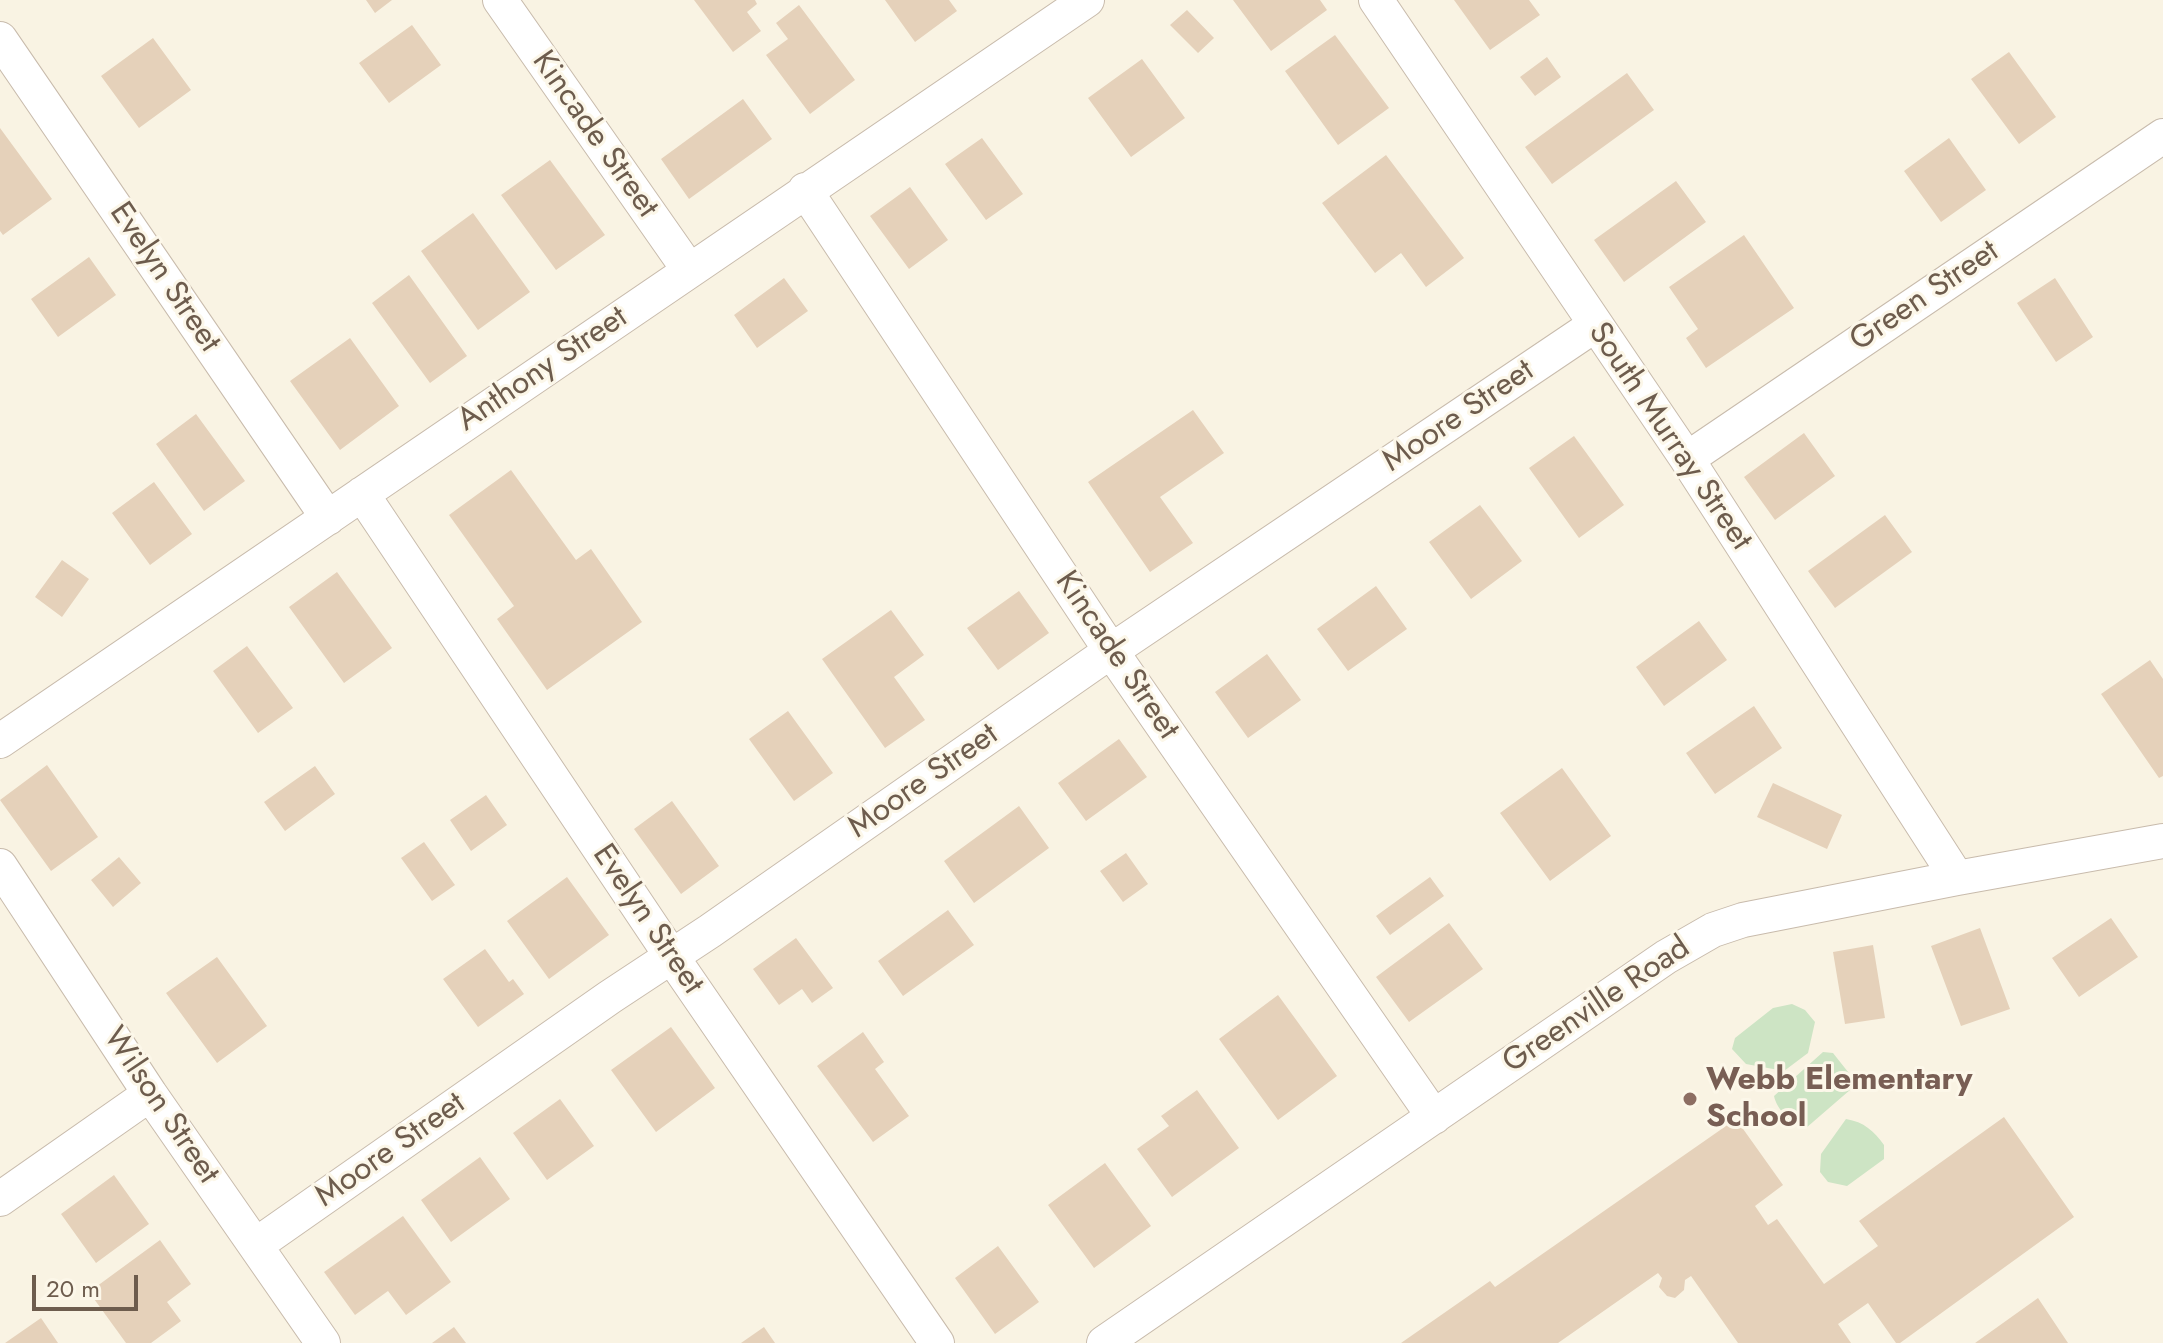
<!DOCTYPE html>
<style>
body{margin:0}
#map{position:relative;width:2163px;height:1343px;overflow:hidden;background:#f9f3e3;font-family:Jost,sans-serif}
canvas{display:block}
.scale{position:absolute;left:32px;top:1275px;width:106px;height:36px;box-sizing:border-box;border:4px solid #6d5c4d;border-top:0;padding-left:10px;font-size:24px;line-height:28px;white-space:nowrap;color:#6d5c4d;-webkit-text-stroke:6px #fcf7e9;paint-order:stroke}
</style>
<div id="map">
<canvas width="2163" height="1343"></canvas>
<div class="scale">20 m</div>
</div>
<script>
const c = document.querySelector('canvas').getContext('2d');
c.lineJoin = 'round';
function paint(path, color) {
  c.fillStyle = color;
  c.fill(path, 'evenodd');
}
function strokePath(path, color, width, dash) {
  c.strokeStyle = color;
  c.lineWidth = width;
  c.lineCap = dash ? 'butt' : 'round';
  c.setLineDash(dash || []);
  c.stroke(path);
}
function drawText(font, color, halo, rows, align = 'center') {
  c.font = font + ' Jost,sans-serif';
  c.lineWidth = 6;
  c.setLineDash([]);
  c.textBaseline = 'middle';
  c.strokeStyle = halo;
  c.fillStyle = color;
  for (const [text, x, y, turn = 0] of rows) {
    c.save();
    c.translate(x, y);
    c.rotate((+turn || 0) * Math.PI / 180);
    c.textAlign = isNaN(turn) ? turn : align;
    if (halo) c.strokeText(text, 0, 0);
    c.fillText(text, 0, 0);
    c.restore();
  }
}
paint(new Path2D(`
 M1792 1004 1805 1010 1815 1022 1808 1053 1784 1071 1746 1064 1732 1049 1735 1038 1773 1008Z
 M1823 1052 1833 1053 1856 1082 1850 1090 1806 1128C1792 1125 1777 1110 1774 1096Z
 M1846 1119C1864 1122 1874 1131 1884 1145V1159L1847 1186 1828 1182 1820 1172 1821 1154Z`), '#cde4c4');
paint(new Path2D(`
 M366 0H392L375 13Z
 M694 0H755L757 4 747 12 761 31 733 52Z
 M885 0H949L957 11 915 42Z
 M1233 0H1320L1327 10 1271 51Z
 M1454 0H1529L1540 15 1490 50Z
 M799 5 855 80 810 114 766 55 788 39 776 23Z
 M1187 10 1214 38 1198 53 1170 25Z
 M412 25 441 65 389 103 359 63Z
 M1335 35 1389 108 1338 145 1285 71Z
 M153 38 191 90 139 128 101 76Z
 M2009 52 2056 117 2019 144 1971 79Z
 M1547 57 1561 77 1535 96 1520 77Z
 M1142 59 1185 118 1131 157 1088 98Z
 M1627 73 1654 110 1552 184 1525 147Z
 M743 99 772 139 689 199 661 159Z
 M0 128 52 199 3 235 0 231Z
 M982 138 1023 194 986 220 945 164Z
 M1949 138 1986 190 1941 222 1904 171Z
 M1386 155 1464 258 1426 287 1401 253 1375 273 1322 203Z
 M550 160 605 235 556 270 501 195Z
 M1676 181 1706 222 1624 282 1594 240Z
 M910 187 948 240 909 269 870 216Z
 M473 213 530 292 478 330 421 251Z
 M1744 235 1794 308 1706 368 1686 338 1698 329 1669 287Z
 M89 257 116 295 58 337 31 299Z
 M409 275 467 356 430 383 372 303Z
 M784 278 808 311 757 348 734 315Z
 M2055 278 2093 337 2056 362 2017 303Z
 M350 338 399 406 340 450 290 381Z
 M1193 410 1224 453 1160 497 1193 543 1150 572 1088 482Z
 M196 414 245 481 204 511 156 444Z
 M1804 433 1835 476 1775 520 1744 477Z
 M1574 436 1624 505 1579 538 1529 468Z
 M511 470 576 560 591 549 642 622 547 690 497 619 514 606 449 515Z
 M154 482 192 534 150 565 112 513Z
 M1480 505 1522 561 1471 599 1429 542Z
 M1885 515 1912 552 1835 608 1808 571Z
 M62 560 89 579 62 617 35 597Z
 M337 572 392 648 344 683 289 607Z
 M1376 586 1407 629 1348 671 1317 629Z
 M1019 591 1049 633 998 670 967 628Z
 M891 610 924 655 894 677 925 720 885 748 822 659Z
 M1699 621 1727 660 1664 706 1636 667Z
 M247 646 293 708 258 733 213 671Z
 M1267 654 1301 700 1248 738 1215 692Z
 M2150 660 2163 679V776L2159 778 2101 694Z
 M1754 706 1782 748 1715 794 1686 753Z
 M788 711 833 773 794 801 749 739Z
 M1119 739 1147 777 1086 821 1058 783Z
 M47 765 98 837 51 871 0 800Z
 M315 766 335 794 285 831 264 802Z
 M1562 768 1611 836 1550 881 1500 813Z
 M1773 783 1842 815 1827 849 1757 817Z
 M486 795 507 825 471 851 450 820Z
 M672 801 719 866 681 894 634 829Z
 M1019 806 1049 848 974 903 944 861Z
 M424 842 455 885 432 901 401 858Z
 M1126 853 1148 884 1123 902 1100 871Z
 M119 857 141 883 113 907 91 880Z
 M567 877 609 935 549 979 507 921Z
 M1430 877 1444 896 1390 935 1376 916Z
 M948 910 974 945 903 996 878 961Z
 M2111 918 2138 957 2079 997 2052 958Z
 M1449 923 1483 969 1409 1022 1376 977Z
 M1980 928 2010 1009 1961 1026 1931 946Z
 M796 938 833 988 812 1003 802 989 779 1005 753 969Z
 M1873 945 1885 1018 1845 1024 1833 952Z
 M485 949 509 982 513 979 524 994 478 1027 443 979Z
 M217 957 267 1026 217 1063 166 993Z
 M1278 995 1337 1076 1278 1120 1219 1039Z
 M671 1027 715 1088 656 1132 611 1070Z
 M863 1032 884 1062 875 1069 909 1116 873 1142 817 1066Z
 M1197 1090 1239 1148 1172 1197 1137 1149 1169 1126 1161 1116Z
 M560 1099 594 1146 547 1180 513 1133Z
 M2004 1117 2074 1217 1900 1343H1896L1868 1303 1838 1324 1851 1343H1738L1691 1276 1685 1280 1684 1290 1675 1298 1667 1296 1659 1287 1662 1278 1658 1273 1558 1343H1401L1490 1281 1495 1287 1736 1119 1783 1185 1755 1206 1768 1225 1777 1219 1824 1284 1878 1246 1859 1221Z
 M480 1157 510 1199 451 1242 421 1200Z
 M1105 1163 1151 1226 1094 1268 1048 1205Z
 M114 1175 149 1224 96 1263 61 1214Z
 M403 1216 451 1282 406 1315 388 1291 355 1315 324 1272Z
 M160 1240 191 1284 167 1302 181 1321 151 1343H126L89 1292Z
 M998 1246 1039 1302 995 1334 955 1278Z
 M2038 1298 2068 1343H1975Z
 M41 1318 58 1343H5Z
 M454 1327 466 1343H432Z
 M764 1327 775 1343H741Z`), '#e5d1ba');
const street = new Path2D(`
 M500 0 689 270
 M1376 0 1687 459 1957 878
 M0 39 328 518
 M805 190 1111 651 1434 1117
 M1687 459 2163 136
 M362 494 672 957 937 1343
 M0 741 1087 0
 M0 866 150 1094 323 1343
 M0 1199 150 1094
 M256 1245 610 997 710 931 1111 651 1595 325
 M1104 1343 1666 957 1713 930 1743 920 1957 878 2163 841`);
strokePath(street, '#c8bbac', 36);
strokePath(street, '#fff', 34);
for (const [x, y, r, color] of [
 [1690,1099,8,"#8d6e63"]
]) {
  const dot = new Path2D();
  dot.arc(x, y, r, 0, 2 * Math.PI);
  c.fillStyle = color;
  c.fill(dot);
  strokePath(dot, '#fcf7e9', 3);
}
drawText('32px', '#6d5c4d', '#fcf7e9', [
 ["Kincade Street",594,135,55],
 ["Evelyn Street",164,278,56],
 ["Green Street",1925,297,-34],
 ["Anthony Street",543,370,-34],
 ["Moore Street",1459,417,-34],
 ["South Murray Street",1669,437,56],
 ["Kincade Street",1116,656,56],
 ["Moore Street",924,782,-35],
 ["Evelyn Street",647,920,56],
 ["Greenville Road",1597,1006,-34],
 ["Wilson Street",160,1106,56],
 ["Moore Street",391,1151,-35]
]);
drawText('bold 32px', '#785e54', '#fcf7e9', [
 ["Webb Elementary",1706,1081],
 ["School",1706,1118]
], 'left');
</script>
